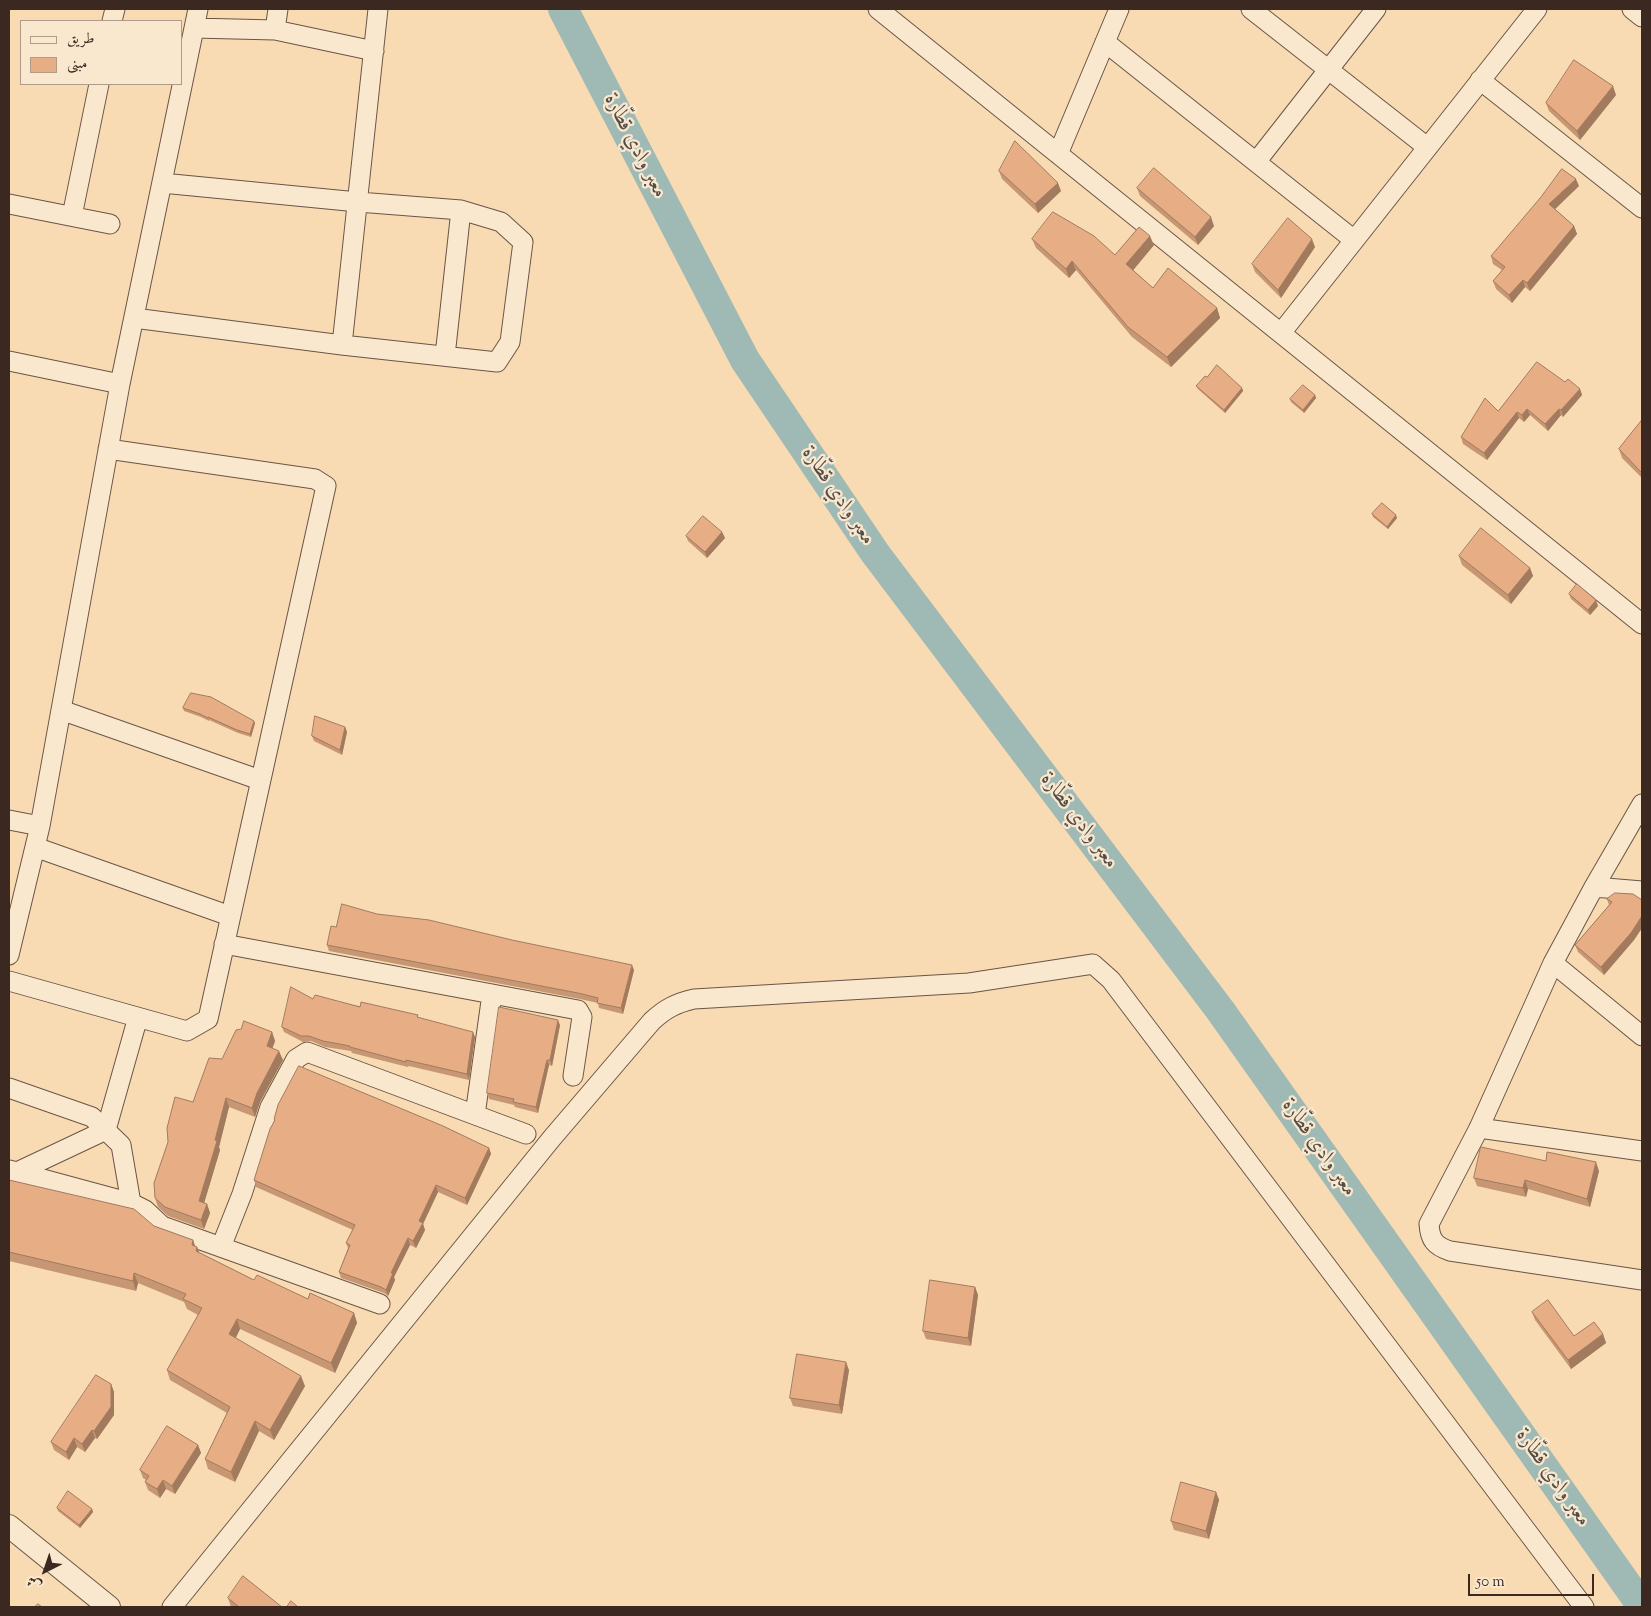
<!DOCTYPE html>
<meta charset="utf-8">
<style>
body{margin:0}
#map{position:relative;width:1651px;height:1616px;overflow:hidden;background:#f8dbb3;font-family:"Sorts Mill Goudy",Amiri,serif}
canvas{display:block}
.frame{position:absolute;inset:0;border:10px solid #3b2821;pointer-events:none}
.legend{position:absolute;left:20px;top:20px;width:162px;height:65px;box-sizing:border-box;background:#fae8ce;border:1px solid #ae9b89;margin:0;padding:6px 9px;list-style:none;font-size:15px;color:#3b2821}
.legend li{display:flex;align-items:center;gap:10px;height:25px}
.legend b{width:25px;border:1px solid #ae9b89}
.north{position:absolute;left:20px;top:1546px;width:50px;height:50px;-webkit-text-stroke:4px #fae8ce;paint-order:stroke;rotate:221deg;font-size:14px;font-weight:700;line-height:20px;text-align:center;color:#3b2821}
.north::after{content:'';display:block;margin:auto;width:18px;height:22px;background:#3b2821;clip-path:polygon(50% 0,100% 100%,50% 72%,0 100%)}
.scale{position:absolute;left:1468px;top:1574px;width:126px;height:22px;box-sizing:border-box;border:2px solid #3b2821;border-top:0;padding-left:6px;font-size:15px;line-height:18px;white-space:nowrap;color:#3b2821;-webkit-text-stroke:4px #fae8ce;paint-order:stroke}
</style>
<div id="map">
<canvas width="1651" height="1616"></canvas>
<div class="frame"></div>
<ul class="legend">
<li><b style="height:6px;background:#fae8ce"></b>طريق</li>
<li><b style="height:14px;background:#e7ae86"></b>مبنى</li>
</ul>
<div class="north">ش</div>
<div class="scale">50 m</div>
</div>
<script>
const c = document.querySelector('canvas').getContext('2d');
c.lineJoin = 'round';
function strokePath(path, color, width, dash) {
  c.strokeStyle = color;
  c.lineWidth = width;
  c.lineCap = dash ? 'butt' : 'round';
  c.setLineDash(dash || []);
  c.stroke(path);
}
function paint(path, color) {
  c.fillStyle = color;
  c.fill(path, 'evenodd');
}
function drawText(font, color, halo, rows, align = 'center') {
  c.font = font + ' "Sorts Mill Goudy",Amiri,serif';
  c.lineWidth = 4.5;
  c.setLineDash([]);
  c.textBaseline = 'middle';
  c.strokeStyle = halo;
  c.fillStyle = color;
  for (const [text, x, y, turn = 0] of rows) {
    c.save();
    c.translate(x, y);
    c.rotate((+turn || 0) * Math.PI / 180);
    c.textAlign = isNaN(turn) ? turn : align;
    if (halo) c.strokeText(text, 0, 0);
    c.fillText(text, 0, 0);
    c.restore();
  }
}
strokePath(new Path2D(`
 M563 9 745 360 875 553 1220 1010 1642 1606`), '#9fb9b5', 30);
const minor = new Path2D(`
 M878 9 1642 624
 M1251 9 1427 147
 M1632 9 1642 17
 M112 21 115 9
 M194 28 275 30 374 51
 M275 30 278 9
 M1105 42 1354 240
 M1480 80 1642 208
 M1058 154 1119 9
 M1256 162 1376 9
 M9 204 110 224
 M72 216 99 84
 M134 318 342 345 497 362 510 342 523 242 501 222 461 210 358 202 162 183
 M1281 333 1537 9
 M342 345 378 9
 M445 356 461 210
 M9 361 120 384
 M61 710 260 780
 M1642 804 1594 887 1553 963 1479 1128 1429 1224C1430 1240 1435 1246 1450 1251L1642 1280
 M9 820 40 826
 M35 847 230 916
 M1594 887 1642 891
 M224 944 578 1010 582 1017 573 1076
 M9 955 40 826 120 384 198 9
 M1553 963 1642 1036
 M9 981 187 1031 208 1019 326 486 315 479 108 449
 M9 1088 92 1117 121 1145 131 1203
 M475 1115 492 994
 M1479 1128 1642 1151
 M9 1170 131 1203 145 1210 162 1226 380 1304
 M17 1172 106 1130 138 1017
 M221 1247 242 1194 270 1107 296 1059 307 1052 526 1134
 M172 1607 552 1138 652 1021C665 1009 676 1003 694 999L969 983 1093 964 1111 980 1584 1607`);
const tertiary = new Path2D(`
 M9 1526 109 1607`);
strokePath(minor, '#6a5546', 21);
strokePath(tertiary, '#6a5546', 24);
strokePath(minor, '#fae8ce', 19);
strokePath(tertiary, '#fae8ce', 22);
paint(new Path2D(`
 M1616 95 1580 140 1549 111 1546 103Z
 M999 171 1061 191 1038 213 1002 179Z
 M1579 186 1555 209 1574 226 1577 234 1530 291 1525 287 1512 303 1496 289 1493 281 1502 270 1493 264 1491 256Z
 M1137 188 1214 226 1198 245 1140 196Z
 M1032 239 1115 255 1154 245 1133 270 1153 288 1217 308 1220 318 1171 367 1132 337 1076 270 1069 278 1036 248Z
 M1315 247 1281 298 1255 272 1252 264Z
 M1207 377 1242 388 1243 391 1225 413 1198 389 1196 386Z
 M1565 382 1580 389 1582 395 1563 417 1561 415 1548 431 1530 415 1524 422 1519 418 1487 460 1463 444 1461 437 1498 411Z
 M1315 395 1316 398 1304 413 1291 402 1290 399Z
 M1642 420V478L1622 458 1619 449Z
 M1372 514 1397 518 1388 529 1373 517Z
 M722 532 725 538 707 558 688 541 686 536Z
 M1459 556 1530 568 1533 576 1511 604 1462 565Z
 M1569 594 1598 606 1590 615 1571 599Z
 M183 708 255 723 251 737 238 733 209 720V721L201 717 184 711Z
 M345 727 347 732 342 755 314 741 312 736Z
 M1607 899 1642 900V928L1634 940 1604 975 1578 952 1575 945 1609 905Z
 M377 914 634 970 623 1014 599 1008 598 1003 580 999 329 951 327 945 336 927Z
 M313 999 418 1015V1017L475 1037 469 1080 409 1066 408 1067 352 1053 351 1051 325 1047 311 1041 303 1042 284 1032 282 1027Z
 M560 1025 552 1066 549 1065 538 1113 515 1107 514 1105 489 1099 487 1093Z
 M272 1032 275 1041 272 1049 283 1060 260 1102 255 1117 229 1107 219 1147 220 1150 204 1203 207 1204 210 1213 204 1229 168 1216 158 1207 155 1198 193 1102 222 1059Z
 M274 1119 489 1148 491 1154 467 1205 438 1192 423 1224 425 1230 416 1248 410 1245 394 1277 395 1280 388 1296 384 1293 341 1278 339 1272 348 1248 346 1243 353 1230 256 1187 254 1180 274 1121Z
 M1546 1161 1599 1171 1590 1207 1528 1189 1526 1197 1477 1186 1474 1178Z
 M9 1180 154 1226 193 1240 195 1246 197 1247 199 1253 254 1280 308 1299 354 1313 357 1323 335 1373 240 1329 236 1338 305 1386 274 1440 259 1431 235 1482 208 1469 205 1459 227 1413 170 1380 167 1370 198 1315 187 1309 184 1302 138 1283 136 1291 9 1261Z
 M975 1287 978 1295 971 1346 926 1339 923 1331Z
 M1532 1312 1574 1336 1603 1334 1606 1343 1571 1369 1535 1320Z
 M849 1370 842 1414 793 1406 790 1398Z
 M111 1384 114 1392V1415L97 1439 95 1438 85 1452 77 1447 69 1460 54 1450 51 1442Z
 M198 1445 201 1453 175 1494 166 1489 160 1498 148 1490 145 1482 146 1480 143 1478 140 1470Z
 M1216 1492 1219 1500 1209 1539 1174 1530 1171 1521Z
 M57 1508 92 1509 93 1512 80 1528 58 1511Z
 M228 1598 282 1607H231Z`), '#c79673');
paint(new Path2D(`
 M1613 86 1616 95 1580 140 1577 131Z
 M1576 179 1579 186 1552 212 1549 204Z
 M1058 183 1061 191 1038 213 1035 204Z
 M1211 217 1214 226 1198 245 1195 237Z
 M1574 226 1577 234 1530 291 1527 283Z
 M1150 236 1154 245 1130 274 1126 264Z
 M1312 239 1315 247 1281 298 1278 290Z
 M1072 261 1076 270 1069 278 1066 269Z
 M1523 280 1525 287 1512 303 1509 295Z
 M1217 308 1220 318 1171 367 1167 357Z
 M1242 388 1243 391 1225 413 1224 410Z
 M1580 389 1582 395 1563 417 1561 410Z
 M1315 395 1316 398 1304 413 1303 410Z
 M1527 409 1530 415 1524 422 1522 415Z
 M1559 409 1561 415 1548 431 1545 424Z
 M1517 412 1519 418 1487 460 1484 453Z
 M1396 515 1397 518 1388 529 1387 527Z
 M722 532 725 538 707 558 705 552Z
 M1530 568 1533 576 1511 604 1508 595Z
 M1596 600 1598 606 1590 615 1588 610Z
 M254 721 255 723 251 737 250 734Z
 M345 727 347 732 342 755 340 750Z
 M1642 916V928L1634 940 1604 975 1601 967Z
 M632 965 634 970 623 1014 621 1008Z
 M558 1020 560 1025 552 1066 550 1060Z
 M272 1032 275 1041 270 1055 267 1046Z
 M473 1032 475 1037 469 1080 467 1074Z
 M279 1051 283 1060 260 1102 255 1117 252 1108 257 1093Z
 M547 1060 549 1065 538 1113 536 1107Z
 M226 1098 229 1107 219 1147 220 1150 202 1210 199 1201Z
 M489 1148 491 1154 467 1205 465 1198Z
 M1596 1162 1599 1171 1590 1207 1587 1199Z
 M1525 1180 1528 1189 1526 1197 1523 1188Z
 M436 1185 438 1192 423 1224 425 1230 416 1248 413 1241 419 1221Z
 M207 1204 210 1213 204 1229 201 1220Z
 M408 1238 410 1245 394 1277 395 1280 388 1296 386 1290 391 1273Z
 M193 1240 196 1249 197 1247 201 1257 199 1261 192 1245Z
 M134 1273 138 1283 136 1291 133 1281Z
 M975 1287 978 1295 971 1346 968 1338Z
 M354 1313 357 1323 335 1373 331 1363Z
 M237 1319 240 1329 232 1344 229 1334Z
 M1603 1334 1606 1343 1571 1369 1568 1360Z
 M846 1362 849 1370 842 1414 839 1405Z
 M301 1376 305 1386 274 1440 270 1430Z
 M111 1384 114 1392V1415L97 1439 94 1431Z
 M255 1421 259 1431 235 1482 231 1472Z
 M92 1430 95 1438 85 1452 82 1444Z
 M74 1438 77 1447 69 1460 66 1452Z
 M198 1445 201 1453 175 1494 172 1486Z
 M163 1480 166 1489 160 1498 157 1489Z
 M1216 1492 1219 1500 1209 1539 1206 1531Z
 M92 1509 93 1512 80 1528 79 1525Z`), '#a27a5e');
const building = new Path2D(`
 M1574 60 1613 86 1577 131 1546 103Z
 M1015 141 1058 183 1035 204 999 171Z
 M1154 168 1211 217 1195 237 1137 188Z
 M1562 169 1576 179 1549 204 1574 226 1527 283 1523 280 1509 295 1493 281 1505 267 1491 256 1541 197Z
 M1053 212 1094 236 1115 255 1139 227 1150 236 1126 264 1153 288 1168 268 1217 308 1167 357 1128 327 1072 261 1066 269 1032 239Z
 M1288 218 1312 239 1278 290 1252 264Z
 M1537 362 1565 382 1568 379 1580 389 1561 410 1559 409 1545 424 1527 409 1522 415 1517 412 1484 453 1461 437 1485 398 1498 411Z
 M1217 365 1242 388 1224 410 1196 386 1205 376 1207 377Z
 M1303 385 1315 395 1303 410 1290 399Z
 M1642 420V473L1619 449Z
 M1382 503 1396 515 1387 527 1372 514Z
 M703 516 722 532 705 552 686 536Z
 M1481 528 1530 568 1508 595 1459 556Z
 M1577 584 1596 600 1588 610 1569 594Z
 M191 693 211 697 254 721 250 734 237 730 208 717V718L200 714 183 708Z
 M315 716 345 727 340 750 312 736Z
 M1615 893 1633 894 1642 900V916L1631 933 1601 967 1575 945 1612 902 1607 899Z
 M342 904 377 914 429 920 512 940 632 965 621 1008 597 1003 598 998 578 993 327 945 331 926 336 927Z
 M291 987 313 999 315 995 360 1007 361 1002 418 1015 417 1017 473 1032 467 1074 406 1060V1062L350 1047V1046L323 1041 309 1036H301L282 1027Z
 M499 1007 558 1020 550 1060H547L536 1107 513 1102 514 1099 487 1093Z
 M244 1021 272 1032 267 1046 279 1051 257 1093 252 1108 226 1098 215 1140 217 1141 199 1201 207 1204 201 1220 165 1207 155 1198 154 1183 168 1142 167 1128 175 1097 193 1102 209 1058 222 1059 236 1030 241 1029Z
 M299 1066 443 1126 489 1148 465 1198 436 1185 419 1221 423 1223 413 1241 408 1238 391 1273H393L386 1290 381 1287 339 1272 350 1245 346 1243 355 1225 254 1180 270 1129 275 1120 274 1119 278 1105Z
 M1481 1147 1546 1161 1547 1152 1596 1162 1587 1199 1525 1180 1523 1188 1474 1178Z
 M9 1180 134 1209 154 1226 193 1240 192 1245 197 1247 196 1251 254 1280 257 1275 308 1299 310 1293 354 1313 331 1363 237 1319 229 1334 301 1376 270 1430 255 1421 231 1472 205 1459 230 1407 167 1370 202 1308 183 1299 186 1294 134 1273 133 1281 9 1252Z
 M930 1280 975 1287 968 1338 923 1331Z
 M1548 1300 1574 1336 1594 1322 1603 1334 1568 1360 1532 1312Z
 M797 1354 846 1362 839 1405 790 1398Z
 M96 1375 111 1384V1407L94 1431 92 1430 82 1444 74 1438 66 1452 51 1442Z
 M167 1426 198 1445 172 1486 163 1480 157 1489 145 1482 149 1476 140 1470Z
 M1181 1482 1216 1492 1206 1531 1171 1521Z
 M68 1491 92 1509 79 1525 57 1508Z
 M243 1576 282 1607H239L228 1598Z
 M291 1601 298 1607H287Z
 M38 1604 42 1607H35Z`);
paint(building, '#e7ae86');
strokePath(building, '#a27a5e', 1);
drawText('italic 21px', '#544c46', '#fae8ce', [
 ["معبر وادي قطّارة",634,147,63],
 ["معبر وادي قطّارة",837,497,56],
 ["معبر وادي قطّارة",1078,822,53],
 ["معبر وادي قطّارة",1318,1149,55],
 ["معبر وادي قطّارة",1552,1479,55]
]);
</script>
